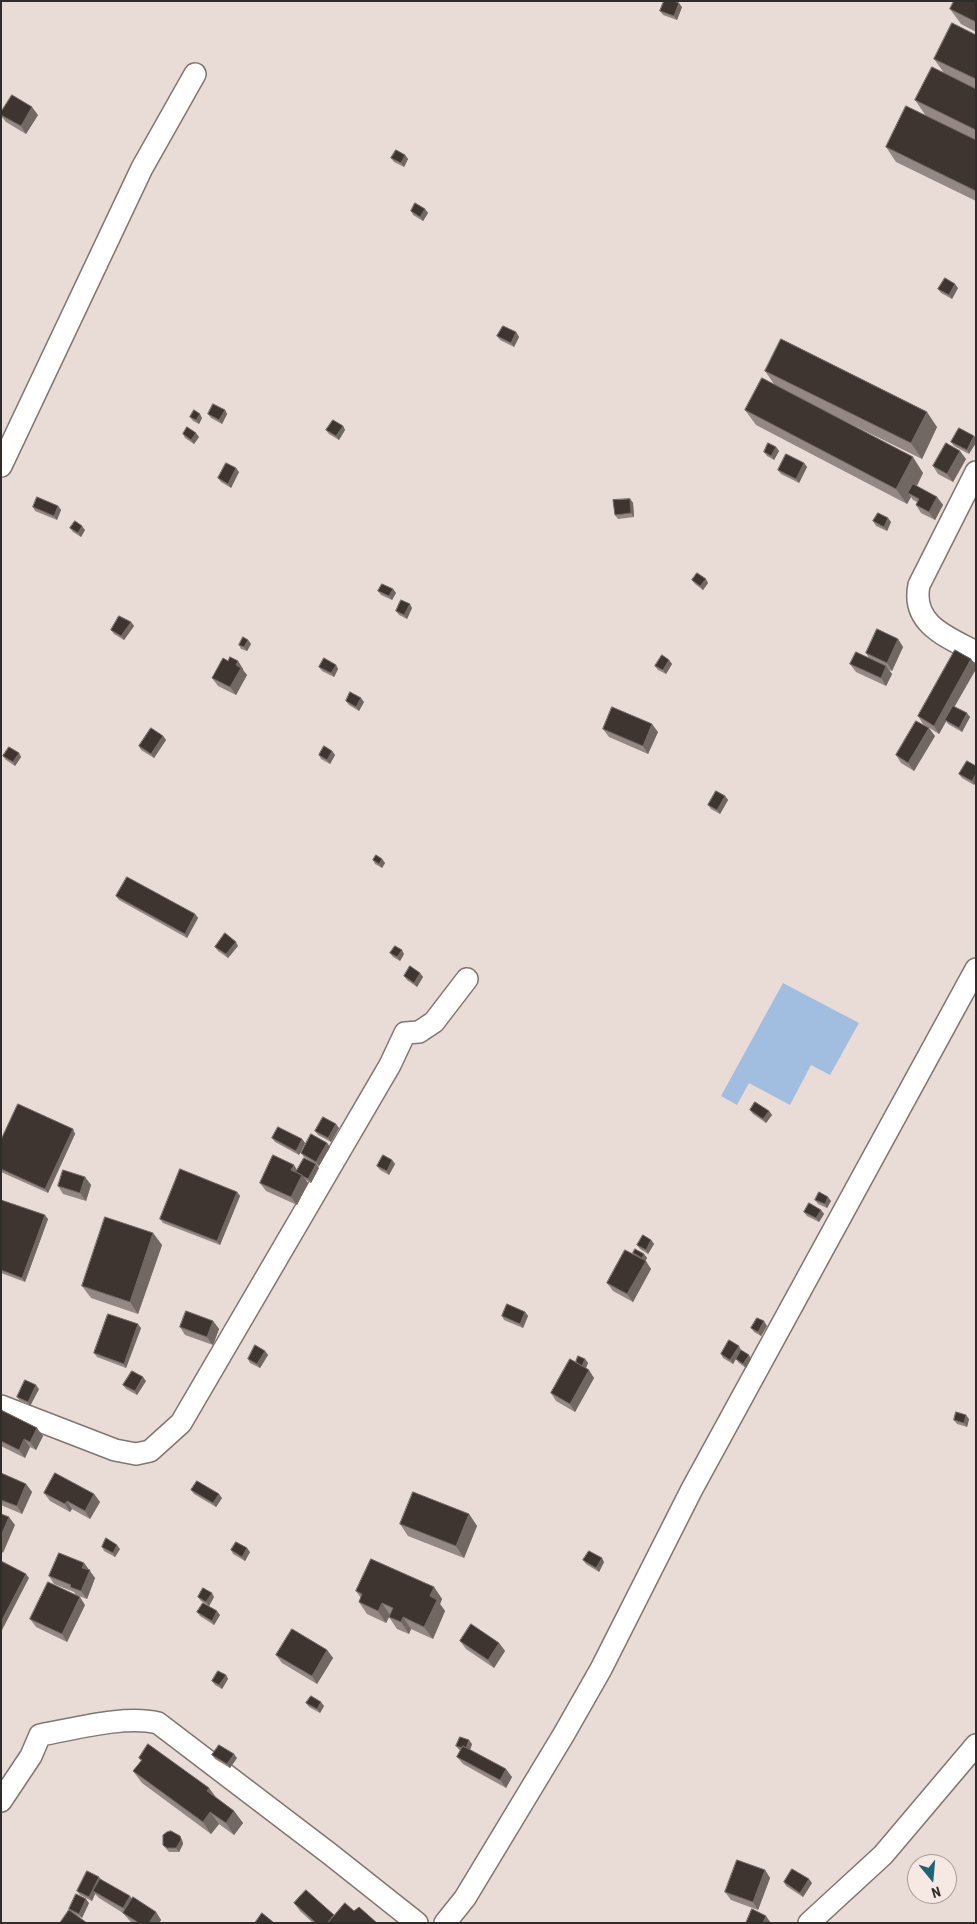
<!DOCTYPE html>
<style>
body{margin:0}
#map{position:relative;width:977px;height:1924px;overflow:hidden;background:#e9dcd7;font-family:"Roboto Condensed",sans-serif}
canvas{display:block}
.frame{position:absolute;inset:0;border:2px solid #302c2a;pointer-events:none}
.north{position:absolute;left:907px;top:1854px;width:50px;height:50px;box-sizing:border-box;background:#f6e9e4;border:1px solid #a79d9a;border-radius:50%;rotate:163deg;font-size:14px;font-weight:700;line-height:20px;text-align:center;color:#302c2a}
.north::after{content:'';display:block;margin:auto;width:18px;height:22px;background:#216277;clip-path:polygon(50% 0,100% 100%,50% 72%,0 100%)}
</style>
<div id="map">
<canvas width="977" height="1924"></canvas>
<div class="frame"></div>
<div class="north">N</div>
</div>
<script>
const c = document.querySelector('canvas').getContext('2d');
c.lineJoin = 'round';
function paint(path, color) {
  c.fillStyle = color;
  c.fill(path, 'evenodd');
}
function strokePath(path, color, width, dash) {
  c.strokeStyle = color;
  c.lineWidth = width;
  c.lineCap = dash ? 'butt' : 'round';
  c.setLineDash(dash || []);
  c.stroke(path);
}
paint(new Path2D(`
 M783 983 859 1023 830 1075 811 1065 790 1105 749 1083 737 1105 721 1096Z`), '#a1bee0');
const street = new Path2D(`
 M1 466 142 168 195 74
 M976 472 919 585C911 624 947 637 976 652
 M1 1406 115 1450 136 1454 150 1451 181 1423 390 1065 405 1033 419 1032 434 1022 467 979
 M1 1801 31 1756 40 1735C75 1729 124 1715 158 1723L330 1854 417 1923
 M445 1923 465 1898 564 1734 601 1669 692 1489 976 969
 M809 1923 883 1855 976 1745`);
strokePath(street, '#817671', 24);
strokePath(street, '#fff', 21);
paint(new Path2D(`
 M976 1V32L961 24 950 9Z
 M682 7 677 20 663 15 660 11Z
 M976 35V201L896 162 886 147 926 116 915 100 944 73 934 59Z
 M1 112 38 115 26 134 6 122 1 116Z
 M405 155 408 159 404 167 394 162 391 158Z
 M425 209 428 213 423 221 413 215 411 211Z
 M958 288 952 299 941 293 938 289Z
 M516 332 519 337 514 347 500 340 497 336Z
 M765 371 937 427 922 459 814 406 923 473 917 486 937 497 943 505 935 520 921 513 916 505 917 502 913 500 911 497 907 504 756 425 745 410 774 384Z
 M225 410 227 414 222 424 211 418 208 414Z
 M190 417 202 418 199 424 193 421Z
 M343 426 345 430 339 440 329 434 326 430Z
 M959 428 969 454 954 446 951 442Z
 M183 434 199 437 194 444 185 438Z
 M776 447 779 451 774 460 767 456 764 452Z
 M966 459 953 482 938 474 933 466Z
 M804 463 807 467 799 483 781 474 778 470Z
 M239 472 231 488 221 482 218 478Z
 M630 499 633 503 634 517 618 519 615 515Z
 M58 506 61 510 57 520 35 511 33 507Z
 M873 521 891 522 887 531 876 526Z
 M70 528 85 530 81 537 73 532Z
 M692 580 708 583 703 590 695 584Z
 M393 589 396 593 392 600 381 595 378 591Z
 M412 608 407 619 399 615 396 611Z
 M131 622 134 626 124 640 114 634 111 630Z
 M898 639 903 647 892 671 889 670 892 674 886 686 856 672 850 664 869 658 866 653Z
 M248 640 251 644 247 651 241 649 239 645Z
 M971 659 976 665V669L954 707 970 717 962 732 948 724 946 721 939 734 923 724 918 716Z
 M669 660 672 664 666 674 658 670 655 666Z
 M228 661H238L243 669V670L247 675 236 695 218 686 212 678Z
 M336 665 338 669 334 677 322 671 319 667Z
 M346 701 364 702 359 711 349 705Z
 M603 729 658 732 648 754 609 737Z
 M163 736 166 740 154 758 141 750 139 746Z
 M935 736 914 771 901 763 896 755Z
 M332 751 335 755 330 764 321 759 319 755Z
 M19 753 21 757 15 766 6 760 3 756Z
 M967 761 974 785 962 778 959 774Z
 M725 796 728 800 720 814 711 809 708 805Z
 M382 859 385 863 382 868 375 864 373 860Z
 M116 896 195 914 198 918 187 938 119 900Z
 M238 946 228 958 218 951 215 947Z
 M390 953 404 954 400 961 393 957Z
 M420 973 423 977 417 987 407 980 404 976Z
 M750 1110 769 1111 772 1115 766 1123 753 1114Z
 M339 1128 331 1142 318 1135 315 1131Z
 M73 1129 75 1134 48 1193 1 1172V1140Z
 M272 1138 302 1139 305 1143 299 1155 275 1142Z
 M327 1143 330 1147 319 1166 304 1157 301 1153Z
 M392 1160 395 1164 389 1175 380 1170 377 1166Z
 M319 1168 311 1183 306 1180 308 1183 297 1205 266 1191 260 1183 297 1170Z
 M85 1177 91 1185 86 1201 63 1194 58 1186Z
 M237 1192 240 1196 220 1245 163 1223 160 1219Z
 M1 1200 48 1219 25 1282 1 1273Z
 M815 1200 831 1201 827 1208 818 1204Z
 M821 1210 824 1214 819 1222 807 1216 804 1212Z
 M153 1233 162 1245 138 1314 91 1298 82 1286Z
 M651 1240 654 1244 648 1254 640 1249 637 1245Z
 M633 1253 644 1254 647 1258 645 1261 651 1269 633 1302 613 1291 607 1283 634 1255Z
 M525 1312 528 1316 523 1328 504 1320 502 1316Z
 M213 1321 219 1329 213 1345 185 1335 180 1327Z
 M767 1326 761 1336 754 1332 751 1328Z
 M141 1328 126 1368 97 1357 94 1353Z
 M741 1350 751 1359 746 1368 739 1363 736 1359 733 1364 723 1358 721 1354Z
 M265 1351 268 1355 260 1368 250 1363 248 1359Z
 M585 1359 588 1363 586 1368 594 1378 575 1412 556 1401 551 1393 576 1362Z
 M146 1381 137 1395 126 1389 123 1385Z
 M39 1389 30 1406 20 1401 17 1397Z
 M1 1410 43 1436 36 1450 30 1447 25 1458 1 1446Z
 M969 1419 967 1427 957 1424 954 1420Z
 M1 1473 26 1484 32 1492 22 1514 1 1505Z
 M191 1490 222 1498 216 1507 194 1494Z
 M44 1493 94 1494 100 1502 90 1519 72 1509 70 1512 50 1501Z
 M469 1514 477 1526 464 1558 408 1536 400 1524Z
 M102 1547 120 1549 115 1557 104 1551Z
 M231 1550 250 1552 245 1561 233 1554Z
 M583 1560 604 1562 599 1572 586 1564Z
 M84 1563 95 1578 87 1599 76 1595 74 1592 54 1584 49 1576Z
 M434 1587 442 1599 440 1604 445 1611 433 1639 411 1629 409 1634 397 1629 389 1617 386 1623 367 1614 359 1602 361 1598 356 1591Z
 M198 1597H214L209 1606 201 1601Z
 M85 1605 67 1642 36 1627 30 1619Z
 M197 1612 220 1615 214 1625 200 1616Z
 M460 1641 499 1643 505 1651 494 1668 466 1649Z
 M327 1650 333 1658 317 1684 282 1663 276 1655Z
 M226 1675 228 1679 222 1689 215 1685 212 1681Z
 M306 1703 324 1706 320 1713 309 1707Z
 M472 1744 470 1750 512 1777 506 1788 463 1764 457 1757 461 1750H459L456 1746Z
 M212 1755 237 1758 230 1768 215 1759Z
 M139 1758 209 1788 216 1797 234 1811 243 1823 234 1835 219 1824 211 1834 142 1783 133 1771 141 1761Z
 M180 1836 182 1840 183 1844 179 1852H169L163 1845Z
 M765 1870 770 1878 758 1910 731 1900 725 1892Z
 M100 1879 132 1899 156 1912 161 1920 159 1923H132L129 1920 123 1913 99 1898 95 1894 92 1901 80 1895 77 1891Z
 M784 1882 812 1883 803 1897 786 1886Z
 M89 1903 82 1918 70 1912 69 1909Z
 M294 1903 334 1915 354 1911 377 1923H313L300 1911Z`), '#948884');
paint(new Path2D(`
 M679 3 682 7 677 20 674 16Z
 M32 107 38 115 26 134 21 126Z
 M405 155 408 159 404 167 401 163Z
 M425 209 428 213 423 221 420 217Z
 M955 284 958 288 952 299 949 295Z
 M516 332 519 337 514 347 511 343Z
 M225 410 227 414 222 424 219 420Z
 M927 412 937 427 922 459 911 443Z
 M200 414 202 418 199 424 196 420Z
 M343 426 345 430 339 440 336 436Z
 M196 433 199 437 194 444 191 440Z
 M974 436 976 438V443L969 454 967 450Z
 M776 447 779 451 774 460 771 456Z
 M960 451 966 459 953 482 947 474Z
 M913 457 923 473 912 495 908 493 911 497 907 504 896 489Z
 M804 463 807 467 799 483 796 479Z
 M236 468 239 472 231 488 228 484Z
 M937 497 943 505 935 520 929 512Z
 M630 499 633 503 634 517 631 513Z
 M58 506 61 510 57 520 54 516Z
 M888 518 891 522 887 531 884 527Z
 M82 526 85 530 81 537 78 533Z
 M706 579 708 583 703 590 700 586Z
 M393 589 396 593 392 600 389 596Z
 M410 604 412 608 407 619 404 615Z
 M131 622 134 626 124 640 121 636Z
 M898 639 903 647 892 671 887 663Z
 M248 640 251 644 247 651 244 647Z
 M971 659 976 665V669L939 734 934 726Z
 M669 660 672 664 666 674 663 670Z
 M238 661 243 669V670L247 675 236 695 230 687 236 665Z
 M336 665 338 669 334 677 331 673Z
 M886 666 892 674 886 686 881 678Z
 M361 698 364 702 359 711 356 707Z
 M967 713 970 717 962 732 959 728Z
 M652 724 658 732 648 754 643 746Z
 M929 728 935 736 914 771 908 763Z
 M163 736 166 740 154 758 151 754Z
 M332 751 335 755 330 764 327 760Z
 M19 753 21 757 15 766 13 762Z
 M976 774V783L974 785 972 781Z
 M725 796 728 800 720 814 717 810Z
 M382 859 385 863 382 868 379 864Z
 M195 914 198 918 187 938 185 934Z
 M236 942 238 946 228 958 226 954Z
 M402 950 404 954 400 961 397 957Z
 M420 973 423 977 417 987 414 983Z
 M769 1111 772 1115 766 1123 763 1119Z
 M336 1124 339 1128 331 1142 328 1138Z
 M73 1129 75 1134 48 1193 45 1189Z
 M302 1139 305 1143 299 1155 296 1151Z
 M327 1143 330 1147 319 1166 316 1162Z
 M392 1160 395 1164 389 1175 387 1171Z
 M316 1164 319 1168 311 1183 308 1179Z
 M294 1165 299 1173 291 1170Z
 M302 1175 308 1183 297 1205 291 1197Z
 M85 1177 91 1185 86 1201 80 1193Z
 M237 1192 240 1196 220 1245 217 1241Z
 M828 1197 831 1201 827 1208 825 1204Z
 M821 1210 824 1214 819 1222 816 1218Z
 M45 1215 48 1219 25 1282 22 1278Z
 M153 1233 162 1245 138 1314 130 1302Z
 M651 1240 654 1244 648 1254 646 1250Z
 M644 1254 647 1258 645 1262 642 1258Z
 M646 1261 651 1269 633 1302 627 1294Z
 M525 1312 528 1316 523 1328 520 1324Z
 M213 1321 219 1329 213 1345 207 1337Z
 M764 1321 767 1326 761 1336 758 1332Z
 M138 1324 141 1328 126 1368 124 1364Z
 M739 1346 741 1350 733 1364 730 1360Z
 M265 1351 268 1355 260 1368 257 1364Z
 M749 1355 751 1359 746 1368 743 1364Z
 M585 1359 588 1363 585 1370 582 1366Z
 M589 1370 594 1378 575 1412 570 1404Z
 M143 1377 146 1381 137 1395 135 1391Z
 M36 1385 39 1389 30 1406 28 1402Z
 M966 1415 969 1419 967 1427 964 1423Z
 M37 1428 43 1436 36 1450 30 1442Z
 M24 1439 30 1447 25 1458 19 1450Z
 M26 1484 32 1492 22 1514 17 1506Z
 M94 1494 100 1502 90 1519 85 1511Z
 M219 1494 222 1498 216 1507 213 1503Z
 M67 1501 72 1509 70 1512 65 1504Z
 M469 1514 477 1526 464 1558 456 1546Z
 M9 1517 15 1525 3 1553 1 1551V1536Z
 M117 1545 120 1549 115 1557 113 1553Z
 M247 1548 250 1552 245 1561 242 1557Z
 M602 1558 604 1562 599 1572 596 1568Z
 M84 1563 95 1578 87 1599 81 1591 82 1568Z
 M26 1574 29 1578 1 1632V1622Z
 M434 1587 442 1599 440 1604 445 1611 433 1639 424 1627 430 1596Z
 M212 1593 214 1597 209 1606 206 1602Z
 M80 1597 85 1605 67 1642 62 1634Z
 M382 1603 390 1615 386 1623 378 1611Z
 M217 1611 220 1615 214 1625 212 1621Z
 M403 1617 411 1629 409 1634 401 1622Z
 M499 1643 505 1651 494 1668 488 1660Z
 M327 1650 333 1658 317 1684 312 1676Z
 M226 1675 228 1679 222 1689 219 1685Z
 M321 1702 324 1706 320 1713 317 1709Z
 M469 1740 472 1744 469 1753 466 1749Z
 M234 1754 237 1758 230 1768 227 1764Z
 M506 1769 512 1777 506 1788 500 1780Z
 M209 1788 217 1800 207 1791Z
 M234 1811 243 1823 234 1835 226 1823Z
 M210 1812 219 1824 211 1834 203 1822Z
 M180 1836 182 1840 183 1844 179 1852 176 1848Z
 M765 1870 770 1878 758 1910 753 1902Z
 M99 1877 102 1881 93 1891 95 1894 92 1901 89 1897Z
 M809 1879 812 1883 803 1897 800 1893Z
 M130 1896 135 1904 129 1916 123 1908Z
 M86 1899 89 1903 82 1918 79 1914Z
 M156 1912 161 1920 159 1923H149Z
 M766 1916 771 1923H763Z`), '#716763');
const building = new Path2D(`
 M664 1H673L679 3 674 16 660 11Z
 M954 1H976V22L950 9Z
 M952 23 976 35V79L934 59Z
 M932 67 976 89V130L915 100Z
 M12 95 32 107 21 126 1 115V112Z
 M906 106 976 140V191L886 147Z
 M396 150 405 155 401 163 391 158Z
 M415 203 425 209 420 217 411 211Z
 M945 278 955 284 949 295 938 289Z
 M503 326 516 332 511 343 497 336Z
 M781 339 927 412 911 443 765 371Z
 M762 378 913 457 896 489 745 410Z
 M213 404 225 410 219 420 208 414Z
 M194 410 200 414 196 420 190 417Z
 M333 420 343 426 336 436 326 430Z
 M187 427 196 433 191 440 183 434Z
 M959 428 974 436 967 450 951 442Z
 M768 443 776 447 771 456 764 452Z
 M946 443 960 451 947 474 933 466Z
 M786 454 804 463 796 479 778 470Z
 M226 463 236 468 228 484 218 478Z
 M913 484 937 497 929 512 916 505 919 499 908 493Z
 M37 497 58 506 54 516 33 507Z
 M630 499 631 513 615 515 613 500Z
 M878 513 888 518 884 527 873 521Z
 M75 521 82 526 78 533 70 528Z
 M697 573 706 579 700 586 692 580Z
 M382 584 393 589 389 596 378 591Z
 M401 600 410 604 404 615 396 611Z
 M119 616 131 622 121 636 111 630Z
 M877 629 898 639 887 663 866 653Z
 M243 637 248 640 244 647 239 645Z
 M955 650 971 659 934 726 918 716Z
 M856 652 886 666 881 678 850 664Z
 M662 655 669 660 663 670 655 666Z
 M230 657 238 661 236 665 241 668 230 687 212 678 223 658 228 661Z
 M324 658 336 665 331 673 319 667Z
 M350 692 361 698 356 707 346 701Z
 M953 706 967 713 959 728 945 720Z
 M612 707 652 724 643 746 603 729Z
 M916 721 929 728 908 763 896 755Z
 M151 728 163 736 151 754 139 746Z
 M324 746 332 751 327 760 319 755Z
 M9 747 19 753 13 762 3 756Z
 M967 761 976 766V774L972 781 959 774Z
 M716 791 725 796 717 810 708 805Z
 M376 855 382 859 379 864 373 860Z
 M127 877 195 914 185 934 116 896Z
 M225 933 236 942 226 954 215 947Z
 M395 946 402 950 397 957 390 953Z
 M410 966 420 973 414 983 404 976Z
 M755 1102 769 1111 763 1119 750 1110Z
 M18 1104 73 1129 45 1189 1 1169V1140Z
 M323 1117 336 1124 328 1138 315 1131Z
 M278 1127 302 1139 296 1151 272 1138Z
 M311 1134 327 1143 316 1162 301 1153Z
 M273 1155 294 1165 291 1170 302 1175 291 1197 260 1183Z
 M383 1155 392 1160 387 1171 377 1166Z
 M304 1158 316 1164 308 1179 296 1172Z
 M180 1169 237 1192 217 1241 160 1219Z
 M63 1170 85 1177 80 1193 58 1186Z
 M819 1192 828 1197 825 1204 815 1200Z
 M1 1200 45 1215 22 1278 1 1270Z
 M809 1203 821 1210 816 1218 804 1212Z
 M105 1217 153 1233 130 1302 82 1286Z
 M643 1235 651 1240 646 1250 637 1245Z
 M635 1249 644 1254 642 1258 633 1253Z
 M625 1250 646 1261 627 1294 607 1283Z
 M507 1304 525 1312 520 1324 502 1316Z
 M186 1311 213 1321 207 1337 180 1327Z
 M108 1314 138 1324 124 1364 94 1353Z
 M757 1318 764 1321 758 1332 751 1328Z
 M729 1340 739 1346 730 1360 721 1354Z
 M255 1345 265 1351 257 1364 248 1359Z
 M741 1350 749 1355 743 1364 736 1359Z
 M578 1356 585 1359 582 1366 576 1362Z
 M570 1359 589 1370 570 1404 551 1393Z
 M132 1371 143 1377 135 1391 123 1385Z
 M25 1380 36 1385 28 1402 17 1397Z
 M1 1410 37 1428 30 1442 24 1439 19 1450 1 1441Z
 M956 1412 966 1415 964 1423 954 1420Z
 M1 1473 26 1484 17 1506 1 1500Z
 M55 1473 94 1494 85 1511 67 1501 65 1504 44 1493Z
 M197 1481 219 1494 213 1503 191 1490Z
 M413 1492 469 1514 456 1546 400 1524Z
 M1 1514 9 1517 1 1536Z
 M106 1538 117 1545 113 1553 102 1547Z
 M236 1542 247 1548 242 1557 231 1550Z
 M589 1551 602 1558 596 1568 583 1560Z
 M59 1553 84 1563 82 1568 90 1570 81 1591 70 1587 71 1585 49 1576Z
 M371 1559 434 1587 430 1596 437 1600 424 1627 403 1617 401 1622 389 1617 393 1608 382 1603 378 1611 359 1602 362 1594 356 1591Z
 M1 1561 26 1574 1 1622Z
 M48 1582 80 1597 62 1634 30 1619Z
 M203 1588 212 1593 206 1602 198 1597Z
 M203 1603 217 1611 212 1621 197 1612Z
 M471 1624 499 1643 488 1660 460 1641Z
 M292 1629 327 1650 312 1676 276 1655Z
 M218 1671 226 1675 219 1685 212 1681Z
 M311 1696 321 1702 317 1709 306 1703Z
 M460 1737 469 1740 466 1748 463 1746 462 1748 456 1746Z
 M148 1744 209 1788 207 1791 234 1811 226 1823 210 1812 203 1822 133 1771 142 1760 139 1758Z
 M219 1745 234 1754 227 1764 212 1755Z
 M463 1746 506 1769 500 1780 457 1757Z
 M171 1831 180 1836 181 1840 176 1848H167L163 1845V1835L167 1832Z
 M737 1860 765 1870 753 1902 725 1892Z
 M792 1869 809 1879 800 1893 784 1882Z
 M87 1871 99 1877 89 1897 77 1891Z
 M100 1879 130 1896 123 1908 93 1891Z
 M306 1890 334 1915 327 1923H316L294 1903Z
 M76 1894 86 1899 79 1914 69 1909Z
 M133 1897 156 1912 149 1923H139L123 1913Z
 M345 1903 354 1911 359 1907 377 1923H328Z
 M752 1909 766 1916 763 1923H746Z
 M69 1910 87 1923H60Z
 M262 1913 273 1922 272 1923H255Z`);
paint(building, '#3e3531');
strokePath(building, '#716763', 1);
</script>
